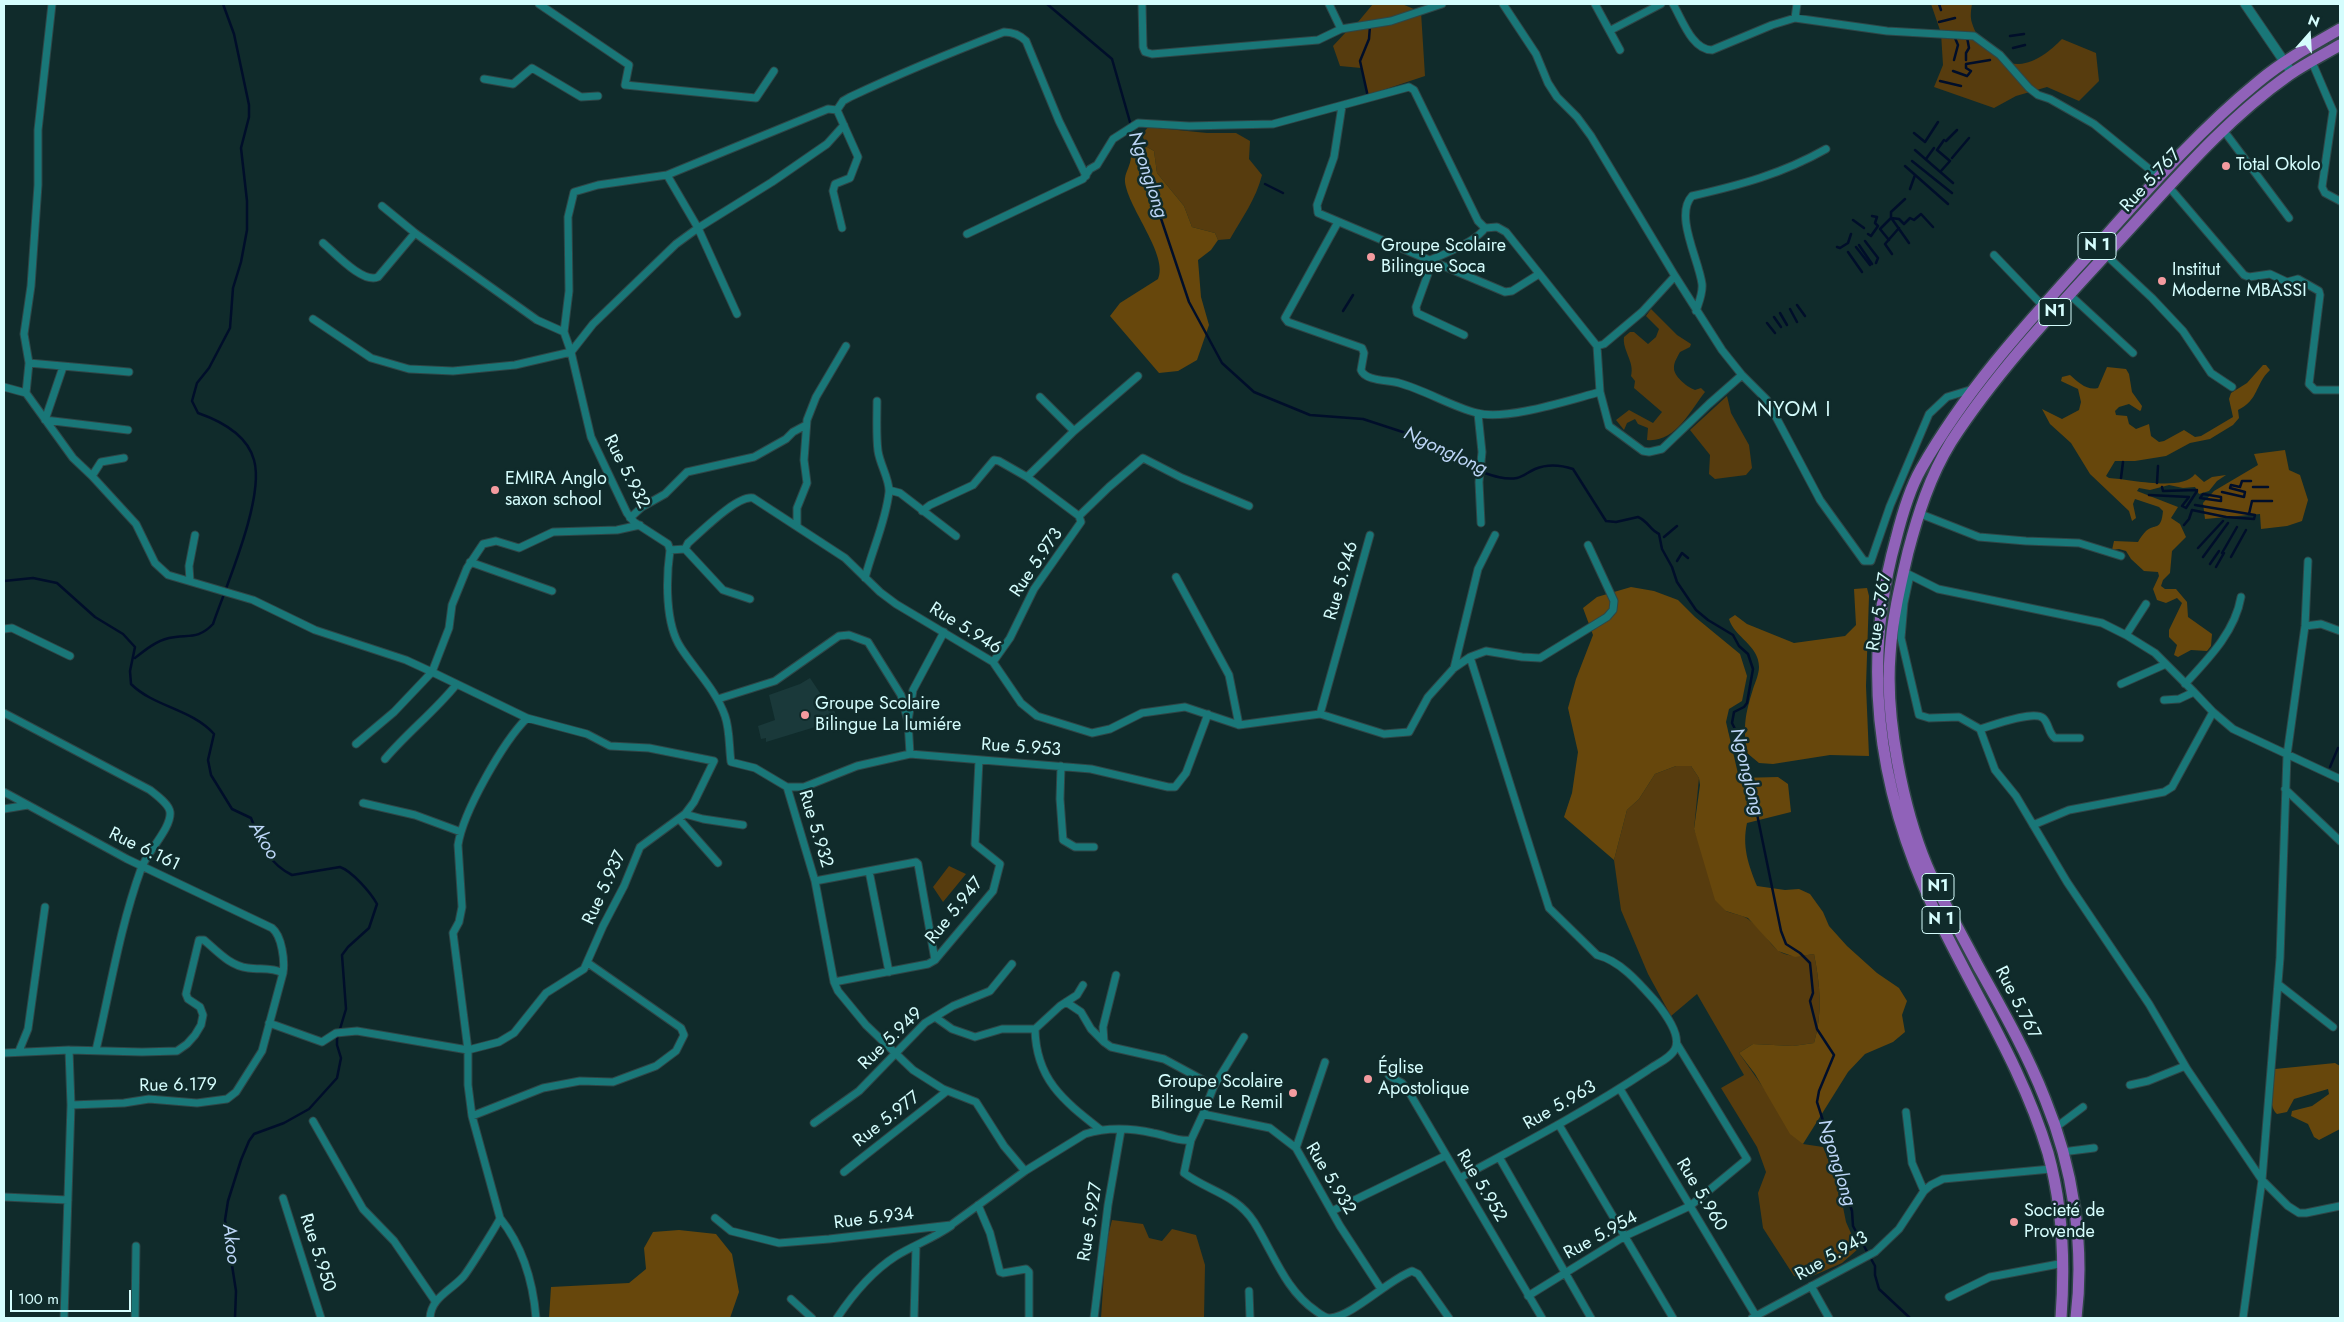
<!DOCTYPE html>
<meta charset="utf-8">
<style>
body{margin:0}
#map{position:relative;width:2344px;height:1322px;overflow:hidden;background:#102b2b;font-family:Jost,sans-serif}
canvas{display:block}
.frame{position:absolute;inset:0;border:5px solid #d5fdfd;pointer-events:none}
.north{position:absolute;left:2284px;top:10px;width:50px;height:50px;-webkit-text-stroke:4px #102b2b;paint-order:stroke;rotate:19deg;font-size:14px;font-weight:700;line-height:20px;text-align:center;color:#d5fdfd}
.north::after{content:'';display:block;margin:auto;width:18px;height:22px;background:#d5fdfd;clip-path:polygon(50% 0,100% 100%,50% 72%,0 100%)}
.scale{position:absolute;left:10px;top:1290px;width:121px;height:22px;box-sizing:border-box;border:2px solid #d5fdfd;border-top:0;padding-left:6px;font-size:15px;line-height:18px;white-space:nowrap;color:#d5fdfd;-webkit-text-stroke:4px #102b2b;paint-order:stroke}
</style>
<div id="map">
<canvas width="2344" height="1322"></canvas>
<div class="frame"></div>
<div class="north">N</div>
<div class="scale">100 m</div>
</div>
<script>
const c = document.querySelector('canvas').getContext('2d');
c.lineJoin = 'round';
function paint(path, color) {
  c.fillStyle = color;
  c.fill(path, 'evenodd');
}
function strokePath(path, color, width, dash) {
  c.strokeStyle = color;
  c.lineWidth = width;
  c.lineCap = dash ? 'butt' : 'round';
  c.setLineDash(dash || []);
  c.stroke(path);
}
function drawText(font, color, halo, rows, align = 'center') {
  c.font = font + ' Jost,sans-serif';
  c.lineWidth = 5;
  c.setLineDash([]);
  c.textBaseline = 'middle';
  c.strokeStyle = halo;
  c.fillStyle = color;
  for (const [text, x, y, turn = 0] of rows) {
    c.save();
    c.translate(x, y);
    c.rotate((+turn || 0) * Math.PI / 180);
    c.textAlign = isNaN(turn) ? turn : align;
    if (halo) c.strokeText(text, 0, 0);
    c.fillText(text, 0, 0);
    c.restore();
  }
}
paint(new Path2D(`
 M810 678 822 696 824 695 827 700 830 701 838 720 766 742V738L761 739 758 726 775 720 769 695 800 684Z`), '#1a393a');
paint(new Path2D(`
 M1373 4H1402L1421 12 1425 76 1368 95 1361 68 1340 66 1333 46 1346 32 1353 28Z
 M1931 4H1972C1971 10 1970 17 1972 23 1977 41 1998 65 2019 64 2036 63 2051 50 2062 39L2096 53 2099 81 2079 101 2047 87 2016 96 1994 108 1934 87 1943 65 1941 33Z
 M1148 127 1207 133H1236L1250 141 1249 159 1262 175C1256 199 1242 218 1230 239L1218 240 1215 233 1192 227 1184 206 1157 173 1154 151 1147 147 1142 135Z
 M1651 309 1677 335 1691 344 1690 347 1680 352C1678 356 1674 362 1674 367 1673 376 1687 387 1695 390L1701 388 1705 392C1690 411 1675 443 1647 440L1648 428 1638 424 1635 419 1627 423 1624 430 1616 420 1629 410 1653 423 1662 412 1634 388 1635 381 1631 376C1635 362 1622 350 1624 337L1630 332H1634L1648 344 1656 337 1659 329 1646 316Z
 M1727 396 1731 413 1749 445 1752 468 1746 475 1715 479 1709 474 1710 455 1690 430Z
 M1676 766H1691L1699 778 1694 829 1726 911C1733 914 1743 915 1748 919 1777 941 1769 962 1814 954 1820 984 1823 1013 1814 1043L1793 1046 1753 1044 1739 1053 1803 1144 1823 1147 1838 1182 1846 1222 1858 1249 1842 1263 1806 1279 1794 1276 1763 1228 1758 1193 1766 1172 1757 1147 1721 1088 1744 1075 1697 994 1671 1016 1648 974 1621 910 1614 860 1627 810 1639 799 1655 774Z
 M949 866 966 874 943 902 933 887Z
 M1112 1220 1143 1224 1149 1238 1162 1241 1172 1229 1196 1235 1205 1265 1204 1318H1101L1106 1244Z`), '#573c0e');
paint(new Path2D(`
 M1147 147 1154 151 1157 173 1184 206 1192 227 1215 233 1218 240 1211 250 1198 260 1201 297 1209 325 1197 360 1178 371 1159 373 1110 316 1120 303 1158 279C1169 256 1128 208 1125 182 1124 173 1131 166 1131 156L1139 149Z
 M2263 365H2266L2270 370C2255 384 2259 400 2238 410L2239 418 2233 425 2210 439 2190 443 2166 456 2135 461H2115L2106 476 2109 478C2129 479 2182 492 2195 474L2204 482 2212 477 2226 475 2217 481 2209 491 2199 494 2195 487 2183 488 2169 485 2150 490 2139 488 2137 491 2178 507 2171 518 2180 524 2186 537 2172 551 2170 573 2163 580 2161 586 2165 589H2176L2187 602 2188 617 2212 634 2211 646 2207 651 2191 650 2178 657 2174 655 2177 645 2169 637V630L2182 603 2177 598 2166 603 2157 600 2153 589 2159 576 2158 572 2144 571 2131 559 2126 551 2119 549 2112 550 2114 541 2138 542C2140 538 2143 534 2146 531 2155 523 2161 532 2163 511L2159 507 2135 499 2133 504 2136 518 2132 521 2129 511 2090 474 2071 443 2050 424 2042 409 2062 419 2079 410 2081 402 2078 389 2061 381 2062 377 2070 375C2078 382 2087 391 2098 388L2107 367 2126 369 2129 374 2132 392 2142 406 2141 410 2140 411 2129 404 2119 407 2115 411 2116 415 2127 416 2129 424 2136 429 2149 424 2151 436 2159 442 2164 441 2184 430 2195 437 2201 436 2233 417 2229 399 2231 393 2247 383Z
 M2285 450 2289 470 2300 475 2308 500 2302 521 2287 526 2261 529 2260 514 2205 519 2203 503 2214 491 2258 465 2254 454Z
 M1631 587 1654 591 1678 600 1695 617 1740 654 1747 676 1742 701 1729 709 1726 722 1739 778 1778 777 1788 784 1791 812 1747 823C1742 846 1748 864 1757 886L1785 890 1799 889 1810 894 1823 912 1829 926 1847 946 1877 973 1899 988 1907 1001 1902 1015 1905 1032 1893 1042 1865 1054 1848 1072 1803 1144 1790 1134 1755 1074 1739 1053 1753 1044 1793 1046 1814 1043C1823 1013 1820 984 1814 954L1795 957 1778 951 1748 918 1726 911 1715 900 1694 829 1700 785 1699 778 1691 766H1676L1655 774 1639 799 1627 810 1614 860 1564 817 1572 793 1578 752 1568 708 1576 679 1593 635 1583 608 1597 597Z
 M1867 588 1869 596 1866 686 1869 756 1830 755 1773 764 1759 763 1747 753C1743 726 1745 715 1753 689 1755 683 1759 674 1759 667 1759 645 1734 637 1729 619L1735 615 1747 624 1794 643 1845 636 1856 625 1854 589Z
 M2335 1063 2340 1066V1129L2319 1140 2314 1137 2308 1124 2291 1116 2292 1111 2312 1106 2329 1094 2328 1089 2294 1099 2287 1112 2277 1114C2267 1105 2272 1081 2275 1069Z
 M679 1230 716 1234 732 1254 739 1292 730 1318H549L551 1287 629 1283 646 1269 644 1248 653 1232Z`), '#67470c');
strokePath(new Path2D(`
 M1047 4 1112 59 1138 150 1189 302 1222 363 1254 392 1310 415 1363 419 1415 436 1471 460 1478 468
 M1939 4 1941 10
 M1939 22 1955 18
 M2010 36 2024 34
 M2013 48 2025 45
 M1954 60 1958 45 1955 38
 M1966 60V53L1969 48 1967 37
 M1953 71 1967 76
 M1968 75 1971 71 1966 68V64L1990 60
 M1940 81 1961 86
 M1368 97 1360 61 1369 39 1370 26
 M1914 133 1925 142 1938 122
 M1946 141 1957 130
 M1915 150 1953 183
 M1952 158 1969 138
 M1926 159 1934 148
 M1912 161 1952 193
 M1905 166 1948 204
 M1941 171 1950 161 1937 150 1944 140
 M1265 184 1283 193
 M1910 189 1915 175
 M1891 218 1899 219 1904 224 1910 218 1914 220 1921 214 1933 227
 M1892 219 1909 243
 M1853 220 1864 228
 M1868 234 1871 236 1878 226 1875 223 1877 217 1872 216
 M1889 240 1880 229 1891 218V212L1905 199
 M1865 241 1878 258 1876 263
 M1859 245 1872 264
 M1837 247 1840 248 1848 243 1851 234
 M1856 247 1870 265
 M1848 252 1862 272
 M1892 254 1885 244 1899 228
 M1797 305 1805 316
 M1790 309 1797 322
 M1343 311 1353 295
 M1780 313 1787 325
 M1774 317 1781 327
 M1767 323 1775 333
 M1482 472C1493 476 1505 480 1517 478 1523 477 1528 472 1535 469 1547 464 1561 465 1573 469L1606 521 1616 522 1638 517C1648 521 1650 530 1659 534L1662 549 1672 567 1677 582 1696 610 1708 620 1733 635 1739 646 1748 654 1753 669 1747 703 1744 707 1734 712 1732 723 1739 737 1747 765 1781 931 1786 944 1800 953 1810 963 1813 993 1810 1001 1817 1029 1834 1055 1819 1091 1817 1102 1852 1211 1853 1226 1875 1266V1275L1879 1289 1910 1318
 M2121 478 2123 462
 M2157 483 2158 466
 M2162 487 2163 491 2197 490
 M2253 487H2268
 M2230 488 2231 485 2240 487 2242 481H2251
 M2222 492 2244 497 2245 492 2230 488
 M2149 495 2189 497 2182 506 2186 508
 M2200 498 2221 501V497
 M2200 498 2203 494 2221 497
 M2195 505 2255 515 2254 519 2226 517
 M2186 508 2197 491
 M2249 514 2252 501H2272
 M2184 525 2189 519 2192 510 2226 517
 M1664 537 1677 526
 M2198 548 2223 521
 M2222 553 2237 527
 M2203 557 2228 523
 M2231 557 2246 530
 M1677 561 1682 553 1688 558
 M2210 564 2219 551
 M2216 567 2224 553
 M4 581 33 578 57 583 95 617 123 634 135 647 130 671 131 684C154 707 192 709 214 734L208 760 211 775 232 809 251 818C261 842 267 863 292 875L340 867C352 871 371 893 377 904L369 928 348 947 342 955 346 1009 337 1039V1045L341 1058 337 1078 309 1109 284 1123 254 1134 249 1141 241 1160 228 1201 225 1220 236 1291 235 1318
 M135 658C145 650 156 641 169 638 188 634 198 640 213 624 226 586 265 498 254 460 247 434 221 421 198 413L192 401 197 383 209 368 230 328 233 288 241 262 247 230V201L241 148 249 117V105L234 34 223 4
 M2330 767 2338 748`), '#000e2a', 2.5);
const minor = new Path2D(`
 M539 4 629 65 625 85 756 98 774 71
 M1142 4 1143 47 1145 52 1152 54 1318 40 1341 29 1391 21 1442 4
 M1329 4 1341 29
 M1503 4 1536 54 1548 83 1557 97 1577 117 1591 136 1675 276 1722 350 1742 375 1767 400 1820 500 1864 561H1871L1872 558 1890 506 1929 414 1947 397 1973 389
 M1595 4 1620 50
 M1673 4C1682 19 1692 50 1712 50L1772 25 1795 18 1887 31 1974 36 2000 55 2029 88 2038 95 2050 99 2094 124 2159 177
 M1795 18 1797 4
 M1611 30 1661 4
 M2312 62 2333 111 2322 187 2325 193 2340 201
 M484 79 513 84 532 68 581 97 598 96
 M1342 106 1334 157 1317 205 1318 213 1505 292 1512 291 1539 274
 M837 110 858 157 850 178 835 184 833 191 842 228
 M2224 131 2289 218
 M667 175 698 228 737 314
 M1086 176 1059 121 1026 41C1020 35 1014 32 1004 32 952 52 901 73 850 97L843 101 837 110 828 109 667 175 598 185 574 192 568 217 569 291 564 332 571 352 591 437 627 513 634 522 668 544 670 550C666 579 665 624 681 648 696 671 716 690 725 716 730 730 729 748 731 762L755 768 787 787 815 881 834 982 838 991 866 1025 913 1070 943 1089 976 1102 1004 1146 1025 1171 1085 1134C1106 1127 1132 1128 1153 1133 1166 1135 1178 1142 1191 1140L1203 1114 1270 1128 1296 1148 1340 1226 1381 1289
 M2169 187 2244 275 2249 277 2270 274 2287 282 2298 279 2319 291 2320 295 2309 384 2315 390H2340
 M382 206 415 233 537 320 564 332
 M1338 222 1285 318 1288 322 1362 348 1364 353 1361 370C1365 381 1388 380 1399 383 1425 390 1450 406 1477 413 1506 421 1569 400 1600 392
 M967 234 1083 179 1090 169 1097 165 1113 139 1138 123 1189 126 1273 124 1409 87 1414 90 1478 221 1485 228 1497 227 1506 232 1597 346 1600 392 1609 426 1643 451 1649 452 1662 449 1709 404 1742 375
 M323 243C335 253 363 284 378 277L415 233
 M1994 255 2043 306
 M2106 255 2152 298 2183 331 2211 373 2232 387
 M1430 260 1429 271 1416 307 1417 313 1464 335
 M1430 260C1445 254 1477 241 1485 228
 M2070 295 2133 353
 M1696 311C1699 302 1703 293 1702 284 1699 260 1674 215 1692 196 1740 185 1782 174 1826 149
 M313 319 371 358 409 369 453 371 515 365 571 352 593 324 676 244 698 228 772 182 827 144 844 125
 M1597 346 1604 344 1642 312 1675 276
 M29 363 129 372
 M63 367 45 420 128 430
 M4 387 26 393 73 458 92 476 136 524 155 563 168 575 253 600 315 630 406 660 432 672 394 712 356 744
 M26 393 29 363 24 334 31 286 38 185V130L52 4
 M1040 397 1074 431
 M1478 414 1482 452 1479 482 1481 523
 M92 476 101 462 124 458
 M889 490 900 493 956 536
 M922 511 930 505 973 485 994 460 999 461 1027 477
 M1918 513 1979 537 2026 541 2079 543 2121 556
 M1079 516 1109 487 1143 458 1182 478 1249 506
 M630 518 642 507 665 494 687 472 754 457 786 439 793 432 806 425
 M797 526V508L807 483 804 460 807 420 816 397 846 346
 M685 549 723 590 750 599
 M670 550 685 549 688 543C701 532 737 495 753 498L845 558 880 592 896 604 993 662 1021 703 1037 716 1092 733 1110 729 1142 713 1185 707 1239 725 1320 714 1370 535
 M470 562 552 591
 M1906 573 1938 589 2102 623 2126 635 2155 653 2194 692
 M1910 575 1904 603 1901 638 1919 715 1929 718 1959 717 1980 729 1995 770 2016 796 2067 882 2149 1004 2187 1069 2262 1180 2288 1206 2299 1213H2306L2340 1206
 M1176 577 1229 675 1239 725
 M865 578C872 550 886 521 889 492 890 480 880 465 878 451 876 435 877 417 877 401
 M190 581 189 566 195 535
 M2305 626 2321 624 2340 631
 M4 629 12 628 70 656
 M2126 635 2146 604
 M993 662 1010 638 1034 589 1081 522 1079 516 1027 477 1074 431 1138 376
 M1454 668 1478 569 1495 535
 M2121 684 2166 664
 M2185 684C2208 659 2235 632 2241 597
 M718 699 775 681 839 636 849 635 868 642 901 695 908 721
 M2213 712 2233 729 2340 779
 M4 713 150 790C156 795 169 804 170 812 172 828 146 853 141 869 120 927 110 990 96 1050
 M1320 714 1384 734 1409 732 1428 697 1454 668 1470 657 1486 651 1522 657 1540 658 1607 617 1613 610 1614 601 1588 545
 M1980 729C1991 726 2033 710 2043 718 2049 723 2048 733 2055 738H2080
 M910 754 908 721 913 690 944 632
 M385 759C407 733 434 712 456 685
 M1061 766 1060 799 1063 840 1075 847H1094
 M787 787H804L857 766 910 754 1091 769 1168 787H1175L1186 773 1208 714
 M2285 789 2340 841
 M4 792 28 805
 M363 803 415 815 461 832
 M4 809 28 805 127 859 272 928C282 936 285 961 283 973L262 1051 236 1092 227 1099 197 1103 149 1099 124 1103 71 1105
 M685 814 703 819 743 825
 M680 820 718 863
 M2033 825 2069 810 2164 792 2172 787 2213 712 2194 692 2179 699 2164 700
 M869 871 889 972
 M815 881 916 862 918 864 935 960
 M1116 975 1103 1027 1104 1042 1111 1047 1164 1059 1214 1086
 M834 982 928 964 935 960 993 891 1000 864 975 844 979 760
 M2278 984 2333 1027
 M1066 1002 1081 1012 1091 1029 1104 1042
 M935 1017 952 1029 975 1037 1002 1029H1035C1036 1080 1064 1101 1101 1130
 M269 1023 322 1042 336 1033 357 1031 468 1050 453 933 459 922 462 907 458 845C463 812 503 742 527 718
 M1035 1029 1060 1006 1077 995 1083 985
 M69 1050 142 1052 177 1051 187 1044 195 1035 201 1025 203 1015 200 1007 188 999 186 994 199 940H204C217 951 230 966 248 968 260 970 271 967 283 973
 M19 1051 28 1029 45 907
 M4 1053 69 1050 71 1105 64 1318
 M1389 1076 1402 1083 1409 1092 1542 1318
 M2130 1085 2148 1081 2185 1066
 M1620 1089 1756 1316
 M1906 1112 1912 1163 1924 1191
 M1203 1114 1214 1086 1244 1037
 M472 1116 543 1088 580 1081 613 1082 656 1066 676 1051 684 1035 681 1028 588 963
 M313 1121 363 1209 394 1241 435 1301
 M814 1123 859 1091 925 1023 953 1006 990 991 1012 964
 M1559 1125 1673 1318
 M2055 1128 2083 1107
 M1191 1140 1184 1173C1208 1191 1236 1194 1254 1222 1274 1254 1285 1290 1316 1311 1320 1314 1325 1318 1330 1318 1353 1316 1388 1280 1412 1271L1418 1274 1449 1318
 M1296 1148 1325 1062
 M2062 1152 2094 1148
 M1499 1157 1591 1318
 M844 1172 947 1091
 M1460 1178C1523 1144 1588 1110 1648 1070 1656 1064 1671 1058 1675 1049 1682 1035 1664 1012 1656 1002 1640 984 1621 961 1597 955L1549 908 1470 657
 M4 1197 68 1200
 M283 1198 321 1318
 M978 1205 990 1233 1000 1272 1003 1273 1026 1269 1029 1272V1318
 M1332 1211 1445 1156
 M500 1218C523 1247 533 1281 536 1318
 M715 1218 731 1231 779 1243 829 1239 951 1225 1025 1171
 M1811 1286 1829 1318
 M1249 1291 1250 1318
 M1528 1296 1625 1236 1690 1206 1747 1159 1677 1044
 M1949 1297 1990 1277 2064 1263
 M791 1299 812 1318
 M135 1318 136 1246
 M430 1318C431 1298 450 1291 463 1277 467 1273 499 1222 500 1218L472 1116 468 1085V1050L499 1042 514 1033 546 993 584 969 603 926 624 886 640 847 685 814 694 802 714 761 649 748 610 746 587 734 527 718 432 672 449 628 452 605 467 568 483 544 496 541 519 548 553 532 617 530 640 525
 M837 1318C853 1294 871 1272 896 1256 914 1245 934 1238 951 1226
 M914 1318 916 1246
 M1094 1318 1108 1205 1121 1130
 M1752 1318 1875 1252 1899 1229 1924 1191 1931 1185 1943 1179 2051 1169
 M2243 1318 2262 1180 2280 958 2287 755 2305 626 2308 561`);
const secondary = new Path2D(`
 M2245 4 2292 73`);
const trunk = new Path2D(`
 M2061 1318C2065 1263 2063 1207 2048 1153 2018 1052 1953 963 1915 865 1874 758 1865 650 1896 539 1902 515 1909 490 1921 469 1968 386 2031 319 2094 249 2146 191 2198 131 2258 82 2283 61 2312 45 2340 29
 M2076 1318C2085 1245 2073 1167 2045 1099 2027 1053 2002 1009 1978 966 1961 933 1942 901 1927 866 1903 808 1885 719 1890 655 1892 620 1900 586 1908 552 1918 514 1930 476 1951 442 1997 371 2056 309 2113 247 2168 188 2222 122 2289 75 2305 64 2323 55 2340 45`);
strokePath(minor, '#2f4647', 9);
strokePath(secondary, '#2f4647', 11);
strokePath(trunk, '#2f4647', 14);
strokePath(minor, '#197778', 7);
strokePath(secondary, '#197778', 9);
strokePath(trunk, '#9062b9', 11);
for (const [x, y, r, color] of [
 [2226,166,5,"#f49b9f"],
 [1371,257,5,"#f49b9f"],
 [2162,281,5,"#f49b9f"],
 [495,490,5,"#f49b9f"],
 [805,715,5,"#f49b9f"],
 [1368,1079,5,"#f49b9f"],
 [1293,1093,5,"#f49b9f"],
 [2014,1222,5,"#f49b9f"]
]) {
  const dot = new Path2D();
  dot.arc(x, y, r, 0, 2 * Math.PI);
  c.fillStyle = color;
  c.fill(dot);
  strokePath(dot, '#102b2b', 2);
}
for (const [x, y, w] of [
 [2097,246,38],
 [2055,312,32],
 [1938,887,32],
 [1941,920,38]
]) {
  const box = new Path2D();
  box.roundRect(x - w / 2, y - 13.5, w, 27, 4);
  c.fillStyle = '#102b2b';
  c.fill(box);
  strokePath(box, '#d5fdfd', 1);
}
drawText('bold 16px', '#d5fdfd', null, [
 ["N 1",2097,246],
 ["N1",2055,312],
 ["N1",1938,887],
 ["N 1",1941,920]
]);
drawText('18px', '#d5fdfd', '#102b2b', [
 ["Total Okolo",2236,166],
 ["Groupe Scolaire",1381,247],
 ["Bilingue Soca",1381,268],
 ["Institut",2172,271],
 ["Moderne MBASSI",2172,292],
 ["EMIRA Anglo",505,480],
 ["saxon school",505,501],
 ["Groupe Scolaire",815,705],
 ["Bilingue La lumiére",815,726],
 ["Église",1378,1069],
 ["Apostolique",1378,1090],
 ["Groupe Scolaire",1283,1083,"right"],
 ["Bilingue Le Remil",1283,1104,"right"],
 ["Societé de",2024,1212],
 ["Provende",2024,1233]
], 'left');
drawText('18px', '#d5fdfd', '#102b2b', [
 ["Rue 5.767",2151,181,-47],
 ["Rue 5.932",626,472,63],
 ["Rue 5.973",1037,563,-56],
 ["Rue 5.946",1342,581,-74],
 ["Rue 5.767",1880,612,-81],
 ["Rue 5.946",965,629,32],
 ["Rue 5.953",1021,748,4],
 ["Rue 5.932",815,829,73],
 ["Rue 6.161",144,850,26],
 ["Rue 5.937",605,888,-65],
 ["Rue 5.947",955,911,-51],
 ["Rue 5.767",2017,1003,63],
 ["Rue 5.949",891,1039,-44],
 ["Rue 6.179",178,1086,-1],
 ["Rue 5.963",1560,1106,-30],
 ["Rue 5.977",887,1120,-38],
 ["Rue 5.932",1330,1179,59],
 ["Rue 5.952",1481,1186,59],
 ["Rue 5.960",1701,1195,59],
 ["Rue 5.934",874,1219,-7],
 ["Rue 5.927",1091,1222,-81],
 ["Rue 5.954",1601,1236,-29],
 ["Rue 5.950",317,1253,72],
 ["Rue 5.943",1832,1257,-30]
]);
drawText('italic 19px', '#bcd5f6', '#102b2b', [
 ["Ngonglong",1147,175,72],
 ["Ngonglong",1445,452,25],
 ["Ngonglong",1746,772,76],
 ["Akoo",263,841,59],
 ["Ngonglong",1836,1163,73],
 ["Akoo",230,1244,83]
]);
c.letterSpacing = '1px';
drawText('20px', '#d5fdfd', '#102b2b', [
 ["NYOM I",1794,411]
]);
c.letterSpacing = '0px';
</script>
